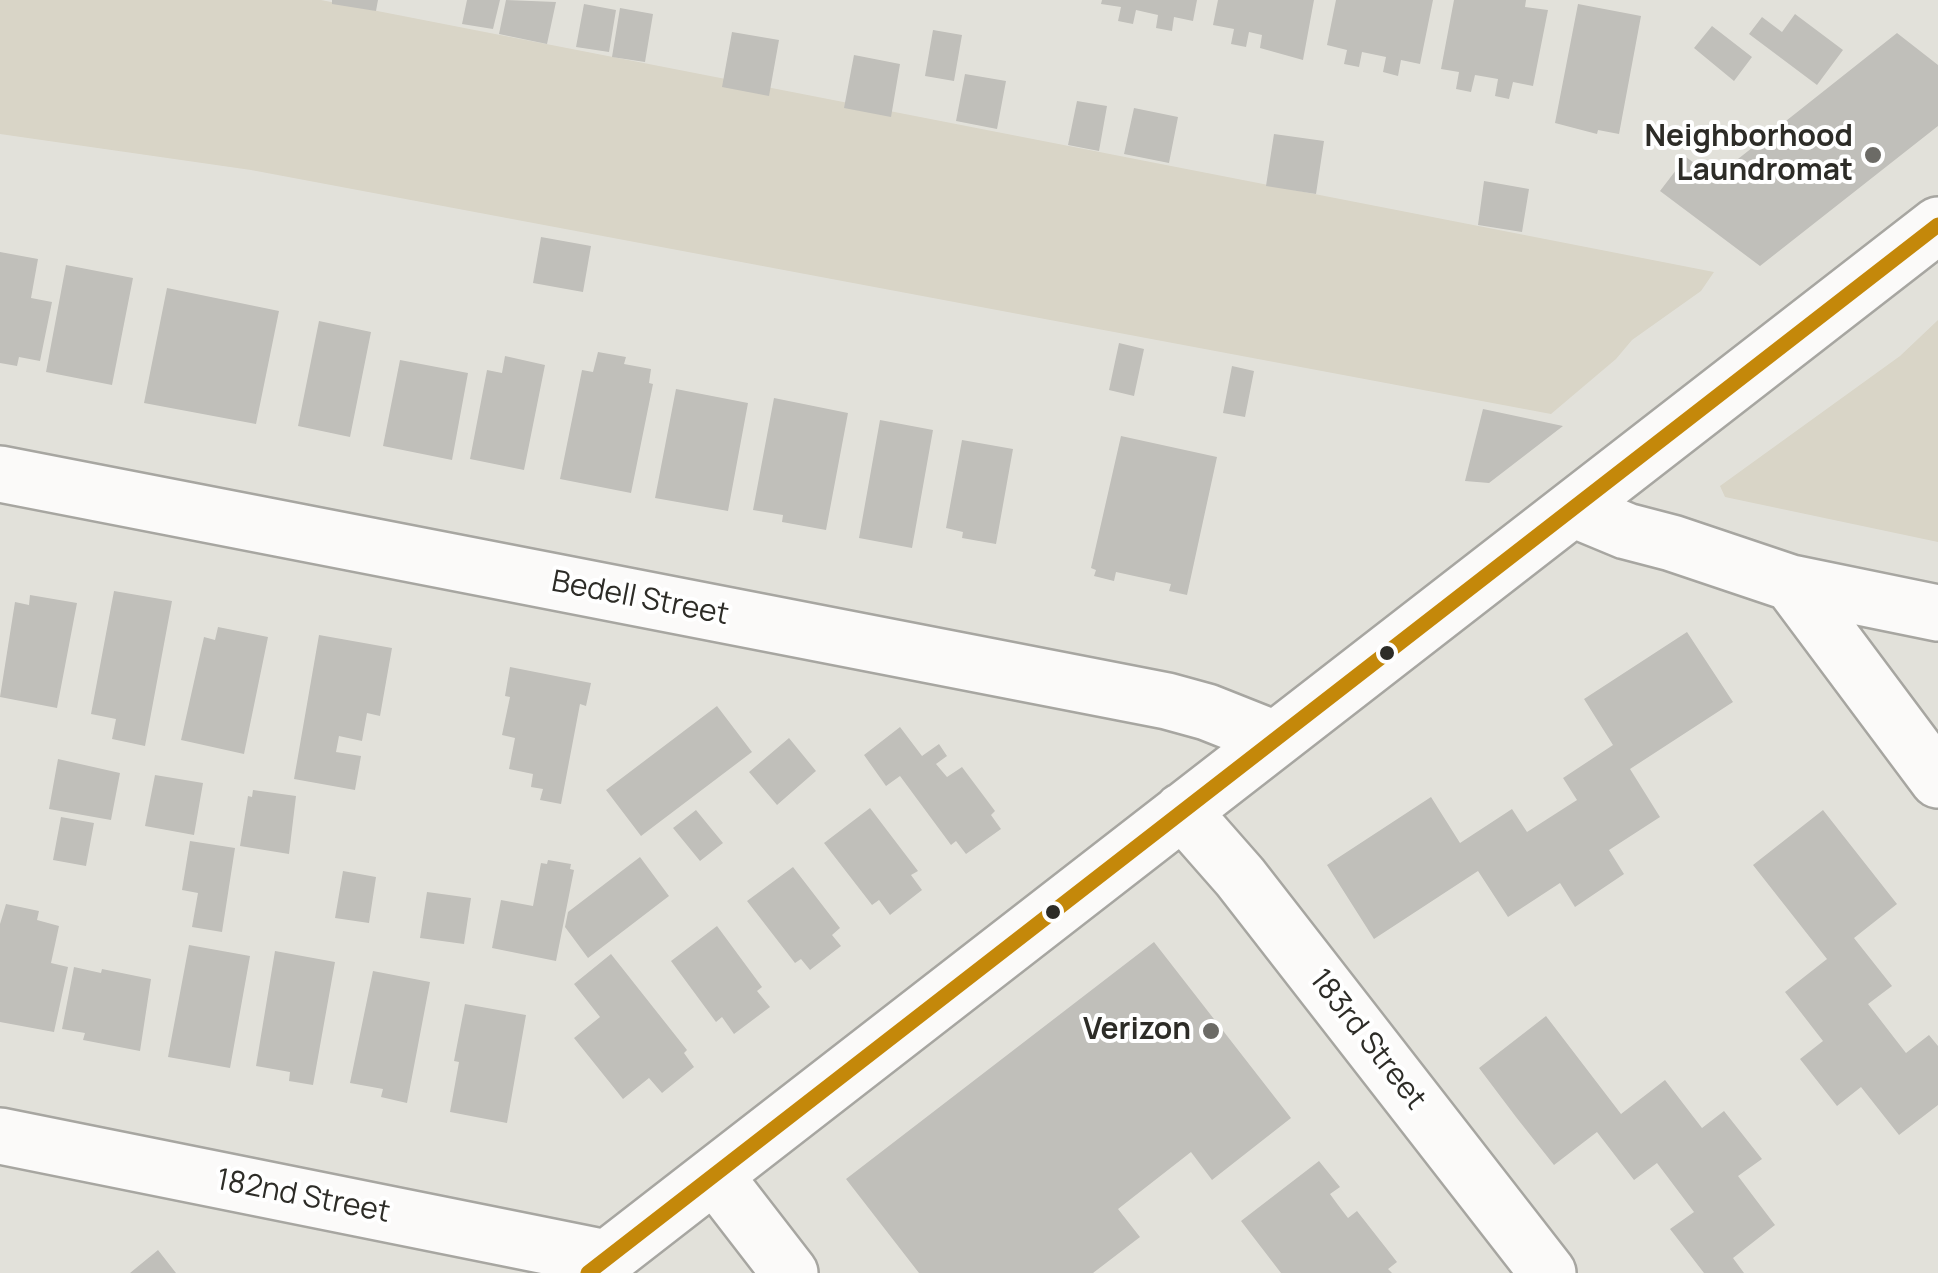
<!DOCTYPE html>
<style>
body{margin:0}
canvas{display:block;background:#e2e1da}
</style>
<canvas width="1938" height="1273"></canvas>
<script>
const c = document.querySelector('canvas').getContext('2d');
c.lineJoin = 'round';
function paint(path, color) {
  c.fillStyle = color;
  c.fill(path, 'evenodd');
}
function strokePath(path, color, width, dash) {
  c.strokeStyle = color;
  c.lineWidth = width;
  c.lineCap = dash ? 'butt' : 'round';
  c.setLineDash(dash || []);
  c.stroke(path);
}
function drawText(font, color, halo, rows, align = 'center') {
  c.font = font + ' Manrope,sans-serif';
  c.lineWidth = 8;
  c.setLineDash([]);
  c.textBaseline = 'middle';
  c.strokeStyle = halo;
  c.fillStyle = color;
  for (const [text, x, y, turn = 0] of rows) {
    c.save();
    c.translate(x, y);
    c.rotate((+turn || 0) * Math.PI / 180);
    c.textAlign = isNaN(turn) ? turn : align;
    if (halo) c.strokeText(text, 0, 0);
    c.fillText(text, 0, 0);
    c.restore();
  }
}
paint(new Path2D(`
 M0 0H321L1714 272 1701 291 1632 340 1616 359 1551 414 251 170 0 134Z
 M1938 320V542L1725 497 1720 486 1900 356Z`), '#d9d5c7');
paint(new Path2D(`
 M332 0H378L376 11 332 4Z
 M467 0H500L493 29 462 24Z
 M506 0 556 2 547 44 499 34Z
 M1102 0H1197L1193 21 1174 17 1172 31 1156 28 1158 15 1136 10 1133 24 1118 21 1121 7 1101 4Z
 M1218 0H1314L1303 60 1260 48 1262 35 1249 32 1246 47 1231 44 1234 29 1213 25Z
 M1336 0H1433L1420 64 1401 60 1398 76 1383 72 1386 57 1362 52 1359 67 1344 64 1347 50 1327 45Z
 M1454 0H1526L1525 7 1548 10 1533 86 1513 82 1509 99 1495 96 1498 79 1475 75 1471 92 1456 89 1459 72 1441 69Z
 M584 4 616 10 609 52 576 47Z
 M1578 4 1641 16 1619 134 1598 130 1597 134 1555 123Z
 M620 8 653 14 645 62 612 57Z
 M1795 14 1843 50 1817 85 1749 34 1762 17 1782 32Z
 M1712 26 1752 57 1734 81 1694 48Z
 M933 30 962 35 954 81 925 76Z
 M732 32 779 40 769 96 722 87Z
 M1897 33 1938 65V126L1760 266 1660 191 1686 157 1714 178Z
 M854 55 900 64 891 117 844 108Z
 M965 74 1006 81 997 129 956 121Z
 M1077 101 1107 106 1099 151 1068 145Z
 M1134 108 1178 117 1169 163 1124 154Z
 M1274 134 1324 141 1316 194 1266 186Z
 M1484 181 1529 189 1522 232 1478 225Z
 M541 237 591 246 583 292 533 283Z
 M0 252 38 259 31 298 52 302 40 361 19 357 17 366 0 363Z
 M66 265 133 278 112 385 46 372Z
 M167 288 279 311 256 424 144 403Z
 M319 321 371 332 350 437 298 426Z
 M1119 343 1144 349 1134 396 1109 390Z
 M598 352 626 357 624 364 651 369 649 383 653 384 631 493 560 479 582 370 593 372Z
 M505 356 545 365 524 470 470 459 487 370 502 373Z
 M400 360 468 373 452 460 383 446Z
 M1232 366 1254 371 1245 417 1223 413Z
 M676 389 748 403 728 511 655 498Z
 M774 398 848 413 826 530 782 522 783 515 753 510Z
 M1483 409 1563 426 1489 483 1465 481Z
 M880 420 933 430 912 548 859 538Z
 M1121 436 1217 457 1187 595 1169 591 1171 584 1116 572 1114 581 1094 576 1096 570 1091 568Z
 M962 440 1013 449 996 544 962 538 963 532 946 528Z
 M114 591 172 601 145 746 112 739 116 719 91 714Z
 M30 595 77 603 57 708 0 697 15 602 29 605Z
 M218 627 268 637 244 754 181 740 204 637 215 640Z
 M1687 632 1733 702 1630 769 1660 817 1609 850 1624 874 1575 907 1560 883 1508 917 1478 871 1374 939 1327 865 1431 797 1460 843 1512 809 1527 832 1577 800 1563 778 1613 745 1584 699Z
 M319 635 392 648 380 716 367 713 362 741 339 736 336 752 361 756 355 790 294 779Z
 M510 667 591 683 586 706 580 704 561 804 540 800 543 789 531 787 533 774 509 769 515 738 502 735 510 697 505 696Z
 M717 706 752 752 641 836 606 790Z
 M900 727 922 756 939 744 947 756 936 764 947 777 962 767 995 811 991 815 1001 829 966 854 956 841 951 845 900 776 886 786 864 755Z
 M789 738 816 771 777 805 749 772Z
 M58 759 120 773 111 820 49 809Z
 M155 775 203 783 194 835 145 826Z
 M253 790 296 796 289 854 240 846 248 796 252 797Z
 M870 808 918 871 911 875 922 890 890 915 879 900 872 905 824 843Z
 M696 810 723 843 700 861 673 828Z
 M1823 810 1897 904 1854 938 1892 986 1868 1004 1906 1053 1929 1035 1938 1046V1105L1899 1135 1861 1087 1837 1106 1800 1059 1823 1041 1785 992 1827 959 1753 865Z
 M61 817 94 823 86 866 53 860Z
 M190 841 235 848 222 932 192 927 198 893 182 890Z
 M640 857 669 896 588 958 565 927 568 912Z
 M548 860 571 864 570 869 574 870 556 961 492 948 501 900 533 906 541 863 547 864Z
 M793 867 840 928 832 935 841 946 810 970 801 959 795 963 747 901Z
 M343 871 376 877 369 923 335 918Z
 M427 892 471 898 464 944 420 938Z
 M6 904 39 911 37 920 59 926 51 963 68 967 54 1032 0 1022V924Z
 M717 926 762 987 757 991 770 1007 734 1034 722 1017 716 1022 671 961Z
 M1154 942 1291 1118 1212 1180 1191 1152 1118 1209 1140 1237 1093 1273H919L846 1179Z
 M189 945 250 956 230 1068 168 1057Z
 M275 951 335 962 313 1085 289 1081 290 1072 256 1066Z
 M611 954 687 1050 684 1053 694 1067 662 1093 649 1078 623 1099 574 1038 600 1017 574 984Z
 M74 967 101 973 102 969 151 979 140 1051 83 1040 85 1033 62 1029Z
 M373 971 430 982 407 1103 381 1097 383 1089 350 1083Z
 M465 1004 526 1015 507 1123 450 1112 459 1062 454 1061Z
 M1546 1016 1621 1114 1665 1080 1702 1128 1724 1111 1762 1159 1738 1176 1775 1225 1733 1258 1744 1273H1704L1670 1229 1694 1212 1657 1163 1634 1180 1597 1132 1554 1165 1516 1117 1479 1068Z
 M1319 1161 1340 1187 1330 1194 1338 1205 1348 1218 1357 1211 1397 1262 1388 1269 1392 1273H1281L1241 1221Z
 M158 1250 176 1273H130Z`), '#c0bfba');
const minor = new Path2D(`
 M0 474 1167 701 1207 712 1275 739
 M1573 509 1626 531 1672 543 1791 583 1938 613
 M1791 583 1938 780
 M1182 811 1240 877 1548 1273
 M0 1136 606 1258
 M715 1176 790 1273
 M588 1273 1938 225`);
strokePath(minor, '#a7a6a1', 60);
strokePath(minor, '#fbfaf9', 55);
strokePath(new Path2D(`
 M588 1273 1938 225`), '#c4880a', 15);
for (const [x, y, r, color] of [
 [1873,155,10,"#6c6b66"],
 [1387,653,9,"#2d2c27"],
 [1053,912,9,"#2d2c27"],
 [1211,1031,10,"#6c6b66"]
]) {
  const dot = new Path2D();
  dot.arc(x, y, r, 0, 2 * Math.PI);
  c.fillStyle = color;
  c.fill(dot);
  strokePath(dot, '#fff', 4);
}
drawText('bold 30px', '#2d2c27', '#fff', [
 ["Neighborhood",1853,138],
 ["Laundromat",1853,172],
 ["Verizon",1191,1031]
], 'right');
drawText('30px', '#2d2c27', '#fff', [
 ["Bedell Street",640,599,11],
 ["183rd Street",1367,1040,52],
 ["182nd Street",303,1197,11]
]);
</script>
